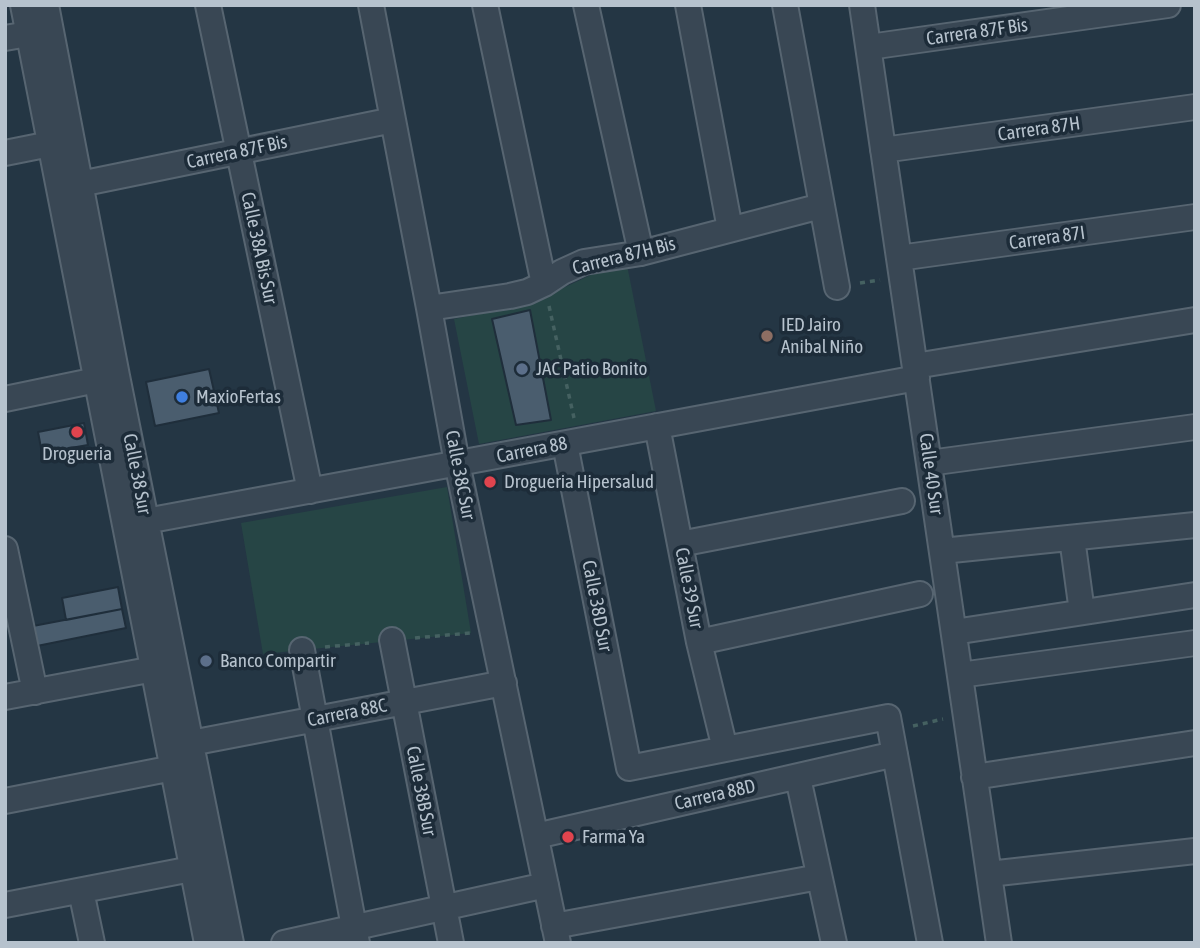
<!DOCTYPE html>
<meta charset="utf-8">
<style>
body{margin:0}
#map{position:relative;width:1200px;height:948px;overflow:hidden;background:#243644;font-family:"Asap Condensed",sans-serif}
canvas{display:block}
.frame{position:absolute;inset:0;border:7px solid #b6c2cd;pointer-events:none}
</style>
<div id="map">
<canvas width="1200" height="948"></canvas>
<div class="frame"></div>
</div>
<script>
const c = document.querySelector('canvas').getContext('2d');
c.lineJoin = 'round';
function paint(path, color) {
  c.fillStyle = color;
  c.fill(path, 'evenodd');
}
function strokePath(path, color, width, dash) {
  c.strokeStyle = color;
  c.lineWidth = width;
  c.lineCap = dash ? 'butt' : 'round';
  c.setLineDash(dash || []);
  c.stroke(path);
}
function drawText(font, color, halo, rows, align = 'center') {
  c.font = font + ' "Asap Condensed",sans-serif';
  c.lineWidth = 7;
  c.setLineDash([]);
  c.textBaseline = 'middle';
  c.strokeStyle = halo;
  c.fillStyle = color;
  for (const [text, x, y, turn = 0] of rows) {
    c.save();
    c.translate(x, y);
    c.rotate((+turn || 0) * Math.PI / 180);
    c.textAlign = isNaN(turn) ? turn : align;
    if (halo) c.strokeText(text, 0, 0);
    c.fillText(text, 0, 0);
    c.restore();
  }
}
paint(new Path2D(`
 M627 265 656 411 479 444 454 319 529 304 593 274Z
 M447 487 471 633 263 654 241 523Z`), '#264545');
const building = new Path2D(`
 M530 310 551 420 516 425 492 319Z
 M209 369 219 413 155 426 146 382Z
 M84 423 88 445 42 453 38 432Z
 M118 587 122 609 66 620 62 598Z
 M122 609 126 628 37 646 33 626Z`);
paint(building, '#4a5d6e');
strokePath(building, '#1f2e3b', 2);
const minor = new Path2D(`
 M23 5 207 943
 M46 5 117 376 231 943
 M208 5 310 491
 M371 5 429 308 457 463 558 943
 M485 5 544 284
 M586 5 641 253
 M688 5 730 229
 M785 5 837 287
 M862 5 999 943
 M5 38 28 34
 M869 47 1168 5
 M883 150 1195 107
 M5 153 50 144
 M80 184 393 120
 M899 258 1195 217
 M429 308 510 296 527 292 544 284 562 272 584 262 641 253 821 206
 M915 366 1195 320
 M5 399 111 377
 M657 426 699 642 725 749
 M565 444 629 768 888 717 930 943
 M929 463 1195 427
 M146 521 917 378
 M1072 538 1082 612
 M680 544 902 501
 M5 549 35 692
 M942 551 1195 525
 M954 632 1195 595
 M392 640 451 943
 M699 642 920 594
 M302 650 357 943
 M960 675 1195 643
 M5 697 154 669
 M191 743 504 683
 M974 777 1195 743
 M800 787 834 943
 M5 801 173 768
 M536 836 895 754
 M989 874 1195 851
 M81 891 92 943
 M5 905 207 866
 M554 926 819 877
 M284 943 546 885`);
strokePath(minor, '#576571', 28);
strokePath(new Path2D(`
 M860 283 880 280
 M549 306 574 418
 M415 638 470 633
 M325 647 369 643
 M913 726 943 719`), '#456161', 3.5, [5, 5]);
strokePath(minor, '#394754', 24);
for (const [x, y, r, color] of [
 [767,336,7,"#8d6e63"],
 [522,369,7,"#5c6f8a"],
 [182,397,7,"#3f7fe0"],
 [77,432,7,"#e0444e"],
 [490,482,7,"#e0444e"],
 [206,661,7,"#5c6f8a"],
 [568,837,7,"#e0444e"]
]) {
  const dot = new Path2D();
  dot.arc(x, y, r, 0, 2 * Math.PI);
  c.fillStyle = color;
  c.fill(dot);
  strokePath(dot, '#1d2c39', 2.5);
}
drawText('19px', '#b6c2cd', '#1d2c39', [
 ["Carrera 87F Bis",977,32,-8],
 ["Carrera 87H",1039,129,-8],
 ["Carrera 87F Bis",237,152,-12],
 ["Carrera 87I",1047,238,-8],
 ["Calle 38A Bis Sur",259,248,78],
 ["Carrera 87H Bis",624,256,-14],
 ["Carrera 88",532,450,-11],
 ["Calle 38 Sur",137,474,79],
 ["Calle 40 Sur",931,474,82],
 ["Calle 38C Sur",460,475,79],
 ["Calle 39 Sur",689,588,79],
 ["Calle 38D Sur",597,606,79],
 ["Carrera 88C",347,713,-11],
 ["Calle 38B Sur",421,791,79],
 ["Carrera 88D",715,795,-13]
]);
drawText('19px', '#b6c2cd', '#1d2c39', [
 ["IED Jairo",781,325],
 ["Anibal Niño",781,347],
 ["JAC Patio Bonito",536,369],
 ["MaxioFertas",196,397],
 ["Drogueria",77,454,"center"],
 ["Drogueria Hipersalud",504,482],
 ["Banco Compartir",220,661],
 ["Farma Ya",582,837]
], 'left');
</script>
